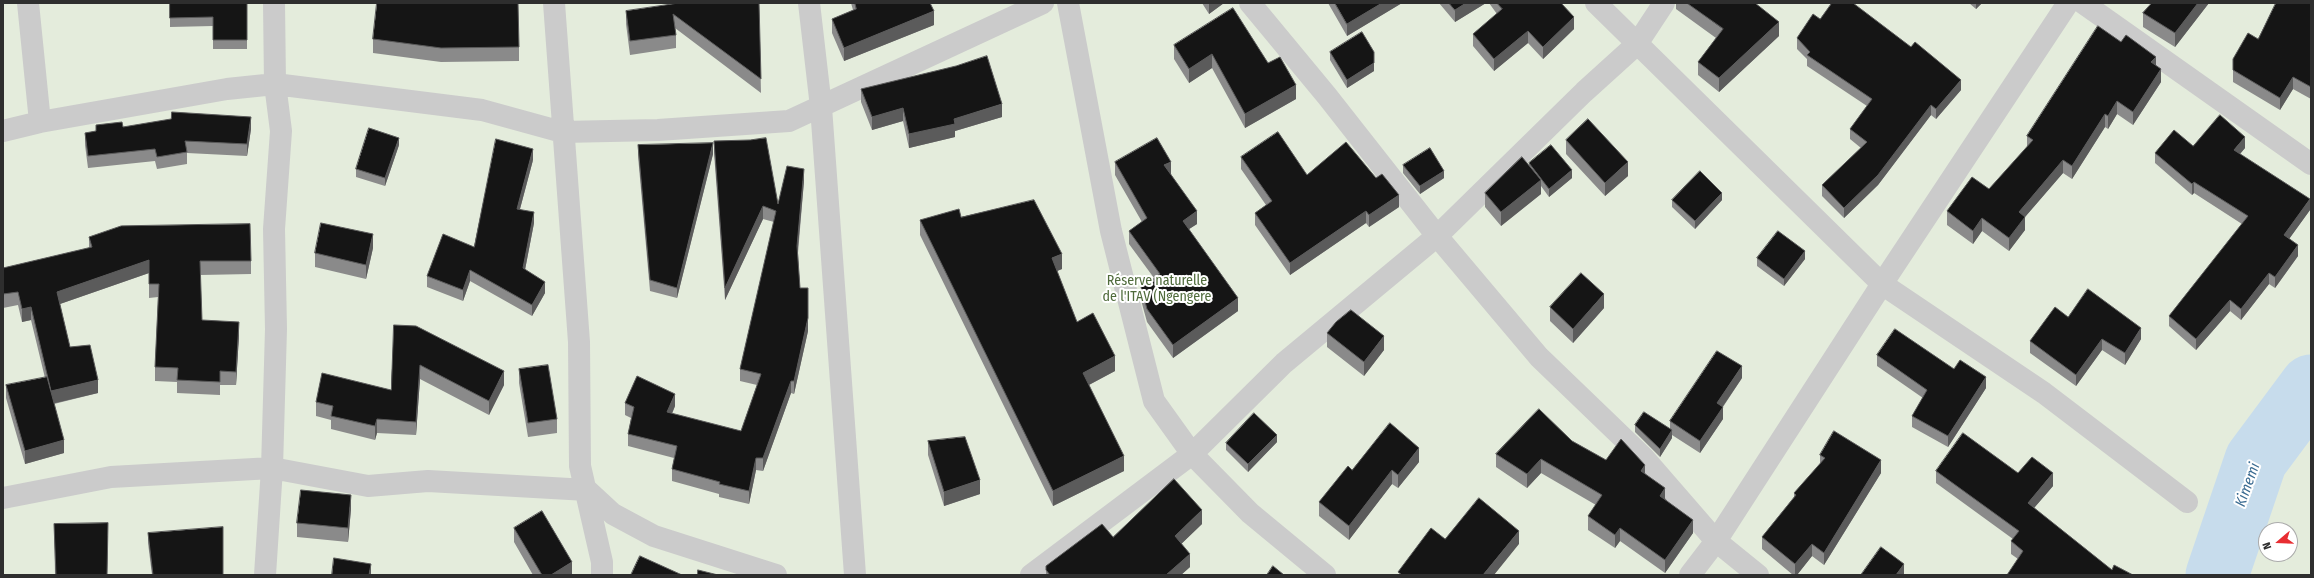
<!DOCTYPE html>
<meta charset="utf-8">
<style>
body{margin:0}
#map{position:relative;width:2314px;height:578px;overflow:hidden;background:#fff;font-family:"Fira Sans Condensed",sans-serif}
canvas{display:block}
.frame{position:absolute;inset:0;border:4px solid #2e2e2e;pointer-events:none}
.north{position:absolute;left:2258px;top:522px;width:40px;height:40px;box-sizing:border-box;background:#fff;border:1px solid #ababab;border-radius:50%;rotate:251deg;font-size:11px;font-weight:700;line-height:16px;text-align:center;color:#2e2e2e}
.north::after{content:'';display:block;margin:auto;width:14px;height:18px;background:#e82d32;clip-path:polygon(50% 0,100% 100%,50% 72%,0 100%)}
</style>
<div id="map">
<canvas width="2314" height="578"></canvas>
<div class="frame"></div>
<div class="north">N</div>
</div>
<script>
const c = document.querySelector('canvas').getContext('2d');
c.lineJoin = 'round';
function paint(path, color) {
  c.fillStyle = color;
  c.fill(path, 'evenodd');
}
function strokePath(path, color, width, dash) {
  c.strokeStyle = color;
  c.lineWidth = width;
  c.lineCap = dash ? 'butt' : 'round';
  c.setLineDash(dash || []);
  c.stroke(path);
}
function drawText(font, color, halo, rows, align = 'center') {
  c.font = font + ' "Fira Sans Condensed",sans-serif';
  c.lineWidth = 4;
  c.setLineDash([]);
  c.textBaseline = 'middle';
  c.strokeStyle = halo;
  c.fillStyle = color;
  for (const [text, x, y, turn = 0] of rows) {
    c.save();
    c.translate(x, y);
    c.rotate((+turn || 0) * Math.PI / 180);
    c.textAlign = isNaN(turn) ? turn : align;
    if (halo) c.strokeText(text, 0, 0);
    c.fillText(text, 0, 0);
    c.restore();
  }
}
paint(new Path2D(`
 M3 3H2311V575H3ZM2266 530H2290V554H2266Z`), '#e4ecdc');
strokePath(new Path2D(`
 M2217 575 2256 460 2311 386`), '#c7dcec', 63);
strokePath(new Path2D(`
 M28 3 40 122
 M554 3 579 342 580 466 602 562V575
 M809 3 821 107 855 575
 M1068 3 1111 231 1154 401 1192 454 1250 513 1325 575
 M1250 3 1327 96 1437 236 1539 357 1644 458 1716 541 1758 575
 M1596 3 1882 284 2044 393 2187 502
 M2083 3 2311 164
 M3 131 40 122 227 89 275 84 482 110 562 132 658 130 789 121 1043 3
 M3 498 111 477 272 468 368 486 428 481 587 490 613 514 654 536 776 575
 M265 575 272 468 276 329 274 229 281 131 275 84 274 3
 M1031 575 1192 454 1284 363 1437 236 1584 92 1637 44 1664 3
 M1690 575 1716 541 1882 284 2068 3`), '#cbcbcb', 22);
paint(new Path2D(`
 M170 3H247V49H213V26L170 27Z
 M759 3 761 93 675 28 676 35V48L630 55 626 24V11Z
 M851 3H930L934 25 844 61 832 33V19L853 10Z
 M1202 3H1224L1209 14Z
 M1328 3H1402L1347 36Z
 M1439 3H1486L1455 22Z
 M1489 3H1561L1574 29 1543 59 1528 43 1494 71 1473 46V34L1497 14Z
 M1676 3H1755L1779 36 1719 92 1698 75V62L1716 38 1676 9Z
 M1969 3H1982L1976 9Z
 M2152 3H2209L2175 47 2143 27V13Z
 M2311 3V99L2293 89 2280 110 2233 82V59L2258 39Z
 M1820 19 1961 90 1936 119 1931 115 1878 185 1844 218 1822 196V185L1861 148 1850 139V129L1867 106 1807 66V59L1797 49V38Z
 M373 39 519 47V61L441 62 373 53Z
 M1174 45 1268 63 1296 99 1245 128 1212 68 1189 83 1174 59Z
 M1330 52 1374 71 1347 88 1330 60Z
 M2156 66 2161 82 2133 125 2117 114 2108 129 2105 127 2072 179 2063 173 2025 217V230L2009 251 1982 231 1973 244 1947 225V211L1989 189 2027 147V136Z
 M861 89 1002 117 955 131V137L909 148 903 121 872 130 861 102Z
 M96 125 123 127 251 129 247 156 187 153V164L157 169 155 161 88 168 85 145V133L96 131Z
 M1566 140 1628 176 1605 196 1566 154Z
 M714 141 778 204 804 181 798 253 800 288 808 331 794 394 791 393 763 471 756 470 749 504 719 497V494L672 481V469L674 458 628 446V434L631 418 625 415V403L675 406 672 414 741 431 757 385 740 381V369L774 222 763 219 725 300 714 153Z
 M399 145 385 186 356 177V169Z
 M638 145 713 154 677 298 650 291 638 156Z
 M2245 148 2240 154 2310 210 2289 239 2298 256 2275 288 2269 284 2241 320 2230 311 2196 350 2169 326V316L2242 224 2194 193 2192 195 2155 163V153Z
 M1241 157 1307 175 1399 207 1369 227 1366 223 1290 275 1255 225V213L1266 205 1241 169Z
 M533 160 520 209 534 223 525 270 545 293 532 316 470 281 463 301 427 287V276L474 247Z
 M1115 162 1171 174 1197 224 1189 229 1238 311 1173 358 1147 322 1141 300V287L1154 278 1129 244V231L1142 222 1115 175Z
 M1529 163 1572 178 1549 197 1541 186V194L1501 226 1485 207V193L1529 165Z
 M1403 165 1444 178 1420 194 1403 173Z
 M1672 200H1722L1695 229 1672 207Z
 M961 217 1062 269 1057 271 1077 322 1115 371 1089 385 1124 471 1053 506 920 235V220Z
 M89 237 251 261V274L200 275 202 320 239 335 236 385H220V395L177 393V382L155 381V367L158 297 149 298V273L60 304 70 347 98 393 54 404 64 453 25 464 6 398V385L45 378 31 320 22 322 18 305 3 308V268L89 248Z
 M373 248 366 279 315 267V253Z
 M1757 258 1805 259 1784 286 1757 266Z
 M1550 307 1604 308 1573 343 1550 321Z
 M2068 317 2141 339 2125 365 2102 350 2076 386 2030 353V341Z
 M394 325 504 385 489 415 420 379 416 435 377 433 375 440 331 429V420L316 416V402L391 390Z
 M1327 333 1384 350 1364 376 1327 347Z
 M1877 355 1954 369 1986 388 1948 447 1912 427V416L1923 398 1877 366Z
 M519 369 557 419V433L528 437 519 383Z
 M1742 378 1723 407V419L1700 453 1672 435V438L1660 457 1635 432V425L1670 429V421Z
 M928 441 980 494 944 506 928 455Z
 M1572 441 1606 460 1645 473 1693 533 1665 573 1620 541 1615 548 1588 530V516L1596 505 1541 473 1527 488 1496 467V454Z
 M1277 442 1248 472 1226 450V443Z
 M1820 455 1881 473 1824 565 1812 556 1797 575H1793L1762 549V537L1794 497V493L1820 464Z
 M1419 462 1398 488 1392 484 1349 540 1319 516V502L1352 470Z
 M1936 471 2018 473 2053 486 2034 508 2112 570 2133 575 2018 559 2011 554V541L2013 539 1936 483Z
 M351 509 348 542 297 537V523Z
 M54 524 108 536 107 575H55Z
 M1202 524 1181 544 1190 567 1181 575H1046V566L1113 537Z
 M514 528 572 575H533L514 542Z
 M148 533 223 575H152L148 543Z`), '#8a8a8a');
paint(new Path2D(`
 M1209 3H1224L1209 14Z
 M1382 3H1402L1347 36V24Z
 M1466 3H1486L1455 22V10Z
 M1976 3H1982L1976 9Z
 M2198 3H2209L2175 47V33Z
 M934 11V25L844 61V48Z
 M1574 17V29L1543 59V47Z
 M1779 22V36L1719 92V78Z
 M1528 31V43L1494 71V59Z
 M1212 54V68L1189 83V69Z
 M2156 57V70L2151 62Z
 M1374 63V71L1347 88V80Z
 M2161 69V82L2133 125V112Z
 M2293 77V89L2280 110V98Z
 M1961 80V90L1936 119V109Z
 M1296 85V99L1245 128V114Z
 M2117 101V114L2108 129V116Z
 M1002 104V117L955 131V137L909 148V134L954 119Z
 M1931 105V115L1878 185 1844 218V208Z
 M903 108V121L872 130V117Z
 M2105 114V127L2072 179V166Z
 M251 117V129L247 156V144Z
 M2245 137V148L2234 161V150Z
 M399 138V145L385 186V178Z
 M713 143V154L677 298V288Z
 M533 149V160L517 220V209Z
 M2063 160V173L2025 217V230L2009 251V238L2019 212Z
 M1171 162V174L1164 178V165Z
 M1628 162V176L1605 196V183Z
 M804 169V181L797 258V246Z
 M1572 170V178L1549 197V189Z
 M1444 171V178L1420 194V186Z
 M1541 180V194L1501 226V212Z
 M2194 182V193L2192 195V184Z
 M1722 193V200L1695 229V221Z
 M1399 195V207L1369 227V215Z
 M2310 199V210L2284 246V235Z
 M763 206V219L725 300V288Z
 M1197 211V224L1183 233V221Z
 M1366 211V223L1290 275V263Z
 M534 212V223L523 280V268Z
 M1982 218V231L1973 244V231Z
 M373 234V248L366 279V265Z
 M2298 245V256L2275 288V277Z
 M1805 251V259L1784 286V279Z
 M1062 254V269L1052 273V258Z
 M149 260V273L57 305V292Z
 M470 270V281L463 301V290Z
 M2269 273V284L2241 320V309Z
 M545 282V293L532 316V305Z
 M1604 294V308L1573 343V329Z
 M1238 298V311L1173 358V345Z
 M2230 300V311L2196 350V339Z
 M31 307V320L22 322V309Z
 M808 318V331L794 394V381Z
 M239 322V335L236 385V372Z
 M2141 328V339L2125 365V353Z
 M1384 336V350L1364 376V362Z
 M2102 339V350L2076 386V375Z
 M1115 356V371L1083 388V373Z
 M420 365V379L416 435V422Z
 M1742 366V378L1717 415V403Z
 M504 371V385L489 415V401Z
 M1986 377V388L1948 447V436Z
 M98 380V393L51 404V391Z
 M791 381V393L763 471V458Z
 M675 394V406L667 425V412Z
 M1723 407V419L1700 453V441Z
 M377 419V433L375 440V426Z
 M1672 430V438L1660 457V449Z
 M1277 435V442L1248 472V464Z
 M64 440V453L25 464V451Z
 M1419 448V462L1398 488V475Z
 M1124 456V471L1053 506V491Z
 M756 458V470L749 504V491Z
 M1541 459V473L1527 488V474Z
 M1881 460V473L1824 565V553Z
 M1645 465V478L1641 471Z
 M1392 470V484L1349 540V526Z
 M2053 473V486L2028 515V503Z
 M980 480V494L944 506V492Z
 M1665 488V502L1660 496Z
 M351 495V509L348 542V528Z
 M1202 510V524L1175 550V536Z
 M1693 520V533L1665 573V560Z
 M1620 528V541L1615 548V535Z
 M1519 531V544L1494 575H1483Z
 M1812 544V556L1797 575H1795V564Z
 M1190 554V567L1181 575H1166Z
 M572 562V575H551Z
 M371 564V575H369Z
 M1904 564V575H1896Z`), '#5b5b5b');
const building = new Path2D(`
 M170 3H247V40H213V17L170 18Z
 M377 3H518L519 47 441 48 373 39Z
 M679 3H759L761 79 673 14 676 35 630 41 626 11Z
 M855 3H930L934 11 844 48 832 19 856 9Z
 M1335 3H1382L1347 24Z
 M1449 3H1466L1455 10Z
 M1497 3H1561L1574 17 1543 47 1528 31 1494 59 1473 34 1502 9Z
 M1687 3H1755L1779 22 1719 78 1698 62 1723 29Z
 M1832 3H1853L1911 47 1915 42 1961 80 1936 109 1931 105 1878 175 1844 208 1822 185 1867 142 1850 129 1872 99 1807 55 1810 52 1797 38 1813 14 1820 19Z
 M2152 3H2198L2175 33 2143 13Z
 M2276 3H2311V87L2293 77 2280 98 2233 70V59L2248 33 2258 39Z
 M1233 8 1268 63 1280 57 1296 85 1245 114 1212 54 1189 69 1174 45Z
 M2098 26 2121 42 2126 35 2156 57 2151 62 2161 69 2133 112 2117 101 2108 116 2105 114 2072 166 2063 160 2019 212 2025 217 2009 238 1982 218 1973 231 1947 211 1972 177 1989 189 2033 140 2027 136Z
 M1362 32 1374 52V63L1347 80 1330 52Z
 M987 56 1002 104 954 119 955 124 909 134 903 108 872 117 861 89 956 66Z
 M172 112 251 117 247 144 185 141 187 152 157 157 155 149 88 156 85 133 96 131V125L122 122 123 127 171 119Z
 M2220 115 2245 137 2234 150 2310 199 2284 235 2298 245 2275 277 2269 273 2241 309 2230 300 2196 339 2169 316 2248 216 2194 182 2192 184 2155 153 2174 130 2193 146Z
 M1588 119 1628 162 1605 183 1566 140Z
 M369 128 399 138 385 178 356 169Z
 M1278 132 1307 175 1346 142 1376 178 1382 174 1399 195 1369 215 1366 211 1290 263 1255 213 1272 201 1241 157Z
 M766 138 778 204 787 166 804 169 797 246 800 288H808V318L794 381H791L763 458H756L749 491 719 484 720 482 672 469 677 446 628 434 634 407 625 403 637 376 675 394 667 412 741 431 761 374 740 369 776 211 763 206 725 288 714 141 750 140Z
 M1157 138 1171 162 1164 165 1197 211 1183 221 1238 298 1173 345 1147 309 1141 287 1160 274 1129 231 1147 218 1115 162Z
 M496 139 533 149 517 209 534 212 523 268 545 282 532 305 470 270 463 290 427 276 443 234 474 247Z
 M713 143 677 288 650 280 638 145Z
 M1551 145 1572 170 1549 189 1529 163Z
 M1430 148 1444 171 1420 186 1403 165Z
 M1522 157 1541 180 1501 212 1485 193Z
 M1700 171 1722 193 1695 221 1672 200Z
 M1034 200 1062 254 1052 258 1077 322 1093 313 1115 356 1083 373 1124 456 1053 491 920 220 959 209 961 217Z
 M321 223 373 234 366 265 315 253Z
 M250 224 251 261H200L202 320 239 322 236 372 220 371V382L177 380 178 368 155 367 159 284H149V260L57 292 70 347 90 345 98 380 51 391 31 307 22 309 18 292 3 294V268L92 247 89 237 121 226Z
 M1778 231 1805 251 1784 279 1757 258Z
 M1581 273 1604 294 1573 329 1550 307Z
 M2088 289 2141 328 2125 353 2102 339 2076 375 2030 341 2055 307 2068 317Z
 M1351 310 1384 336 1364 362 1327 333 1336 322Z
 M394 325 416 326 504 371 489 401 420 365 416 422 377 419 375 426 331 416 333 406 316 402 322 373 391 390Z
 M1895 329 1954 369 1960 360 1986 377 1948 436 1912 416 1927 390 1877 355Z
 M1717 351 1742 366 1717 403 1723 407 1700 441 1670 421Z
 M548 365 557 419 528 423 519 369Z
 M47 377 64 440 25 451 6 385Z
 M1539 409 1572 441 1606 460 1621 439 1645 465 1641 471 1665 488 1660 496 1693 520 1665 560 1620 528 1615 535 1588 516 1602 495 1541 459 1527 474 1496 454Z
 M1644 412 1672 430 1660 449 1635 425Z
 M1254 413 1277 435 1248 464 1226 443Z
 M1390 423 1419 448 1398 475 1392 470 1349 526 1319 502 1348 466 1352 470Z
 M1834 431 1881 460 1824 553 1812 544 1795 564 1762 537 1796 495 1794 493 1825 458 1820 455Z
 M1963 433 2018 473 2032 457 2053 473 2028 503 2112 570 2114 565 2133 575H2007L2023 551 2011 541 2019 531 1936 471Z
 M965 437 980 480 944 492 928 441Z
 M1174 479 1202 510 1175 536 1190 554 1166 575H1050L1046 570V566L1102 524 1113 537Z
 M301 490 351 495 348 528 297 523Z
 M1479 498 1519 531 1483 575H1402L1398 572 1431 528 1445 539Z
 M542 511 572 562 551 575H542L514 528Z
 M108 523 107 575H56L54 524Z
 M223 527V575H153L148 533Z
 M1881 547 1904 564 1896 575H1861Z
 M640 556 682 575H631Z
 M334 558 371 564 369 575H332Z
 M1273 566 1284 575H1267Z
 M698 570 718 575H698Z`);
paint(building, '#151515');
strokePath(building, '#5b5b5b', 1);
drawText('14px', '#4f6b3b', '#fff', [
 ["Réserve naturelle",1157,281],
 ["de l'ITAV (Ngengere",1157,297]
]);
drawText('italic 15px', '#3b6c92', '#fff', [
 ["Kimemi",2248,485,-70]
]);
</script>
